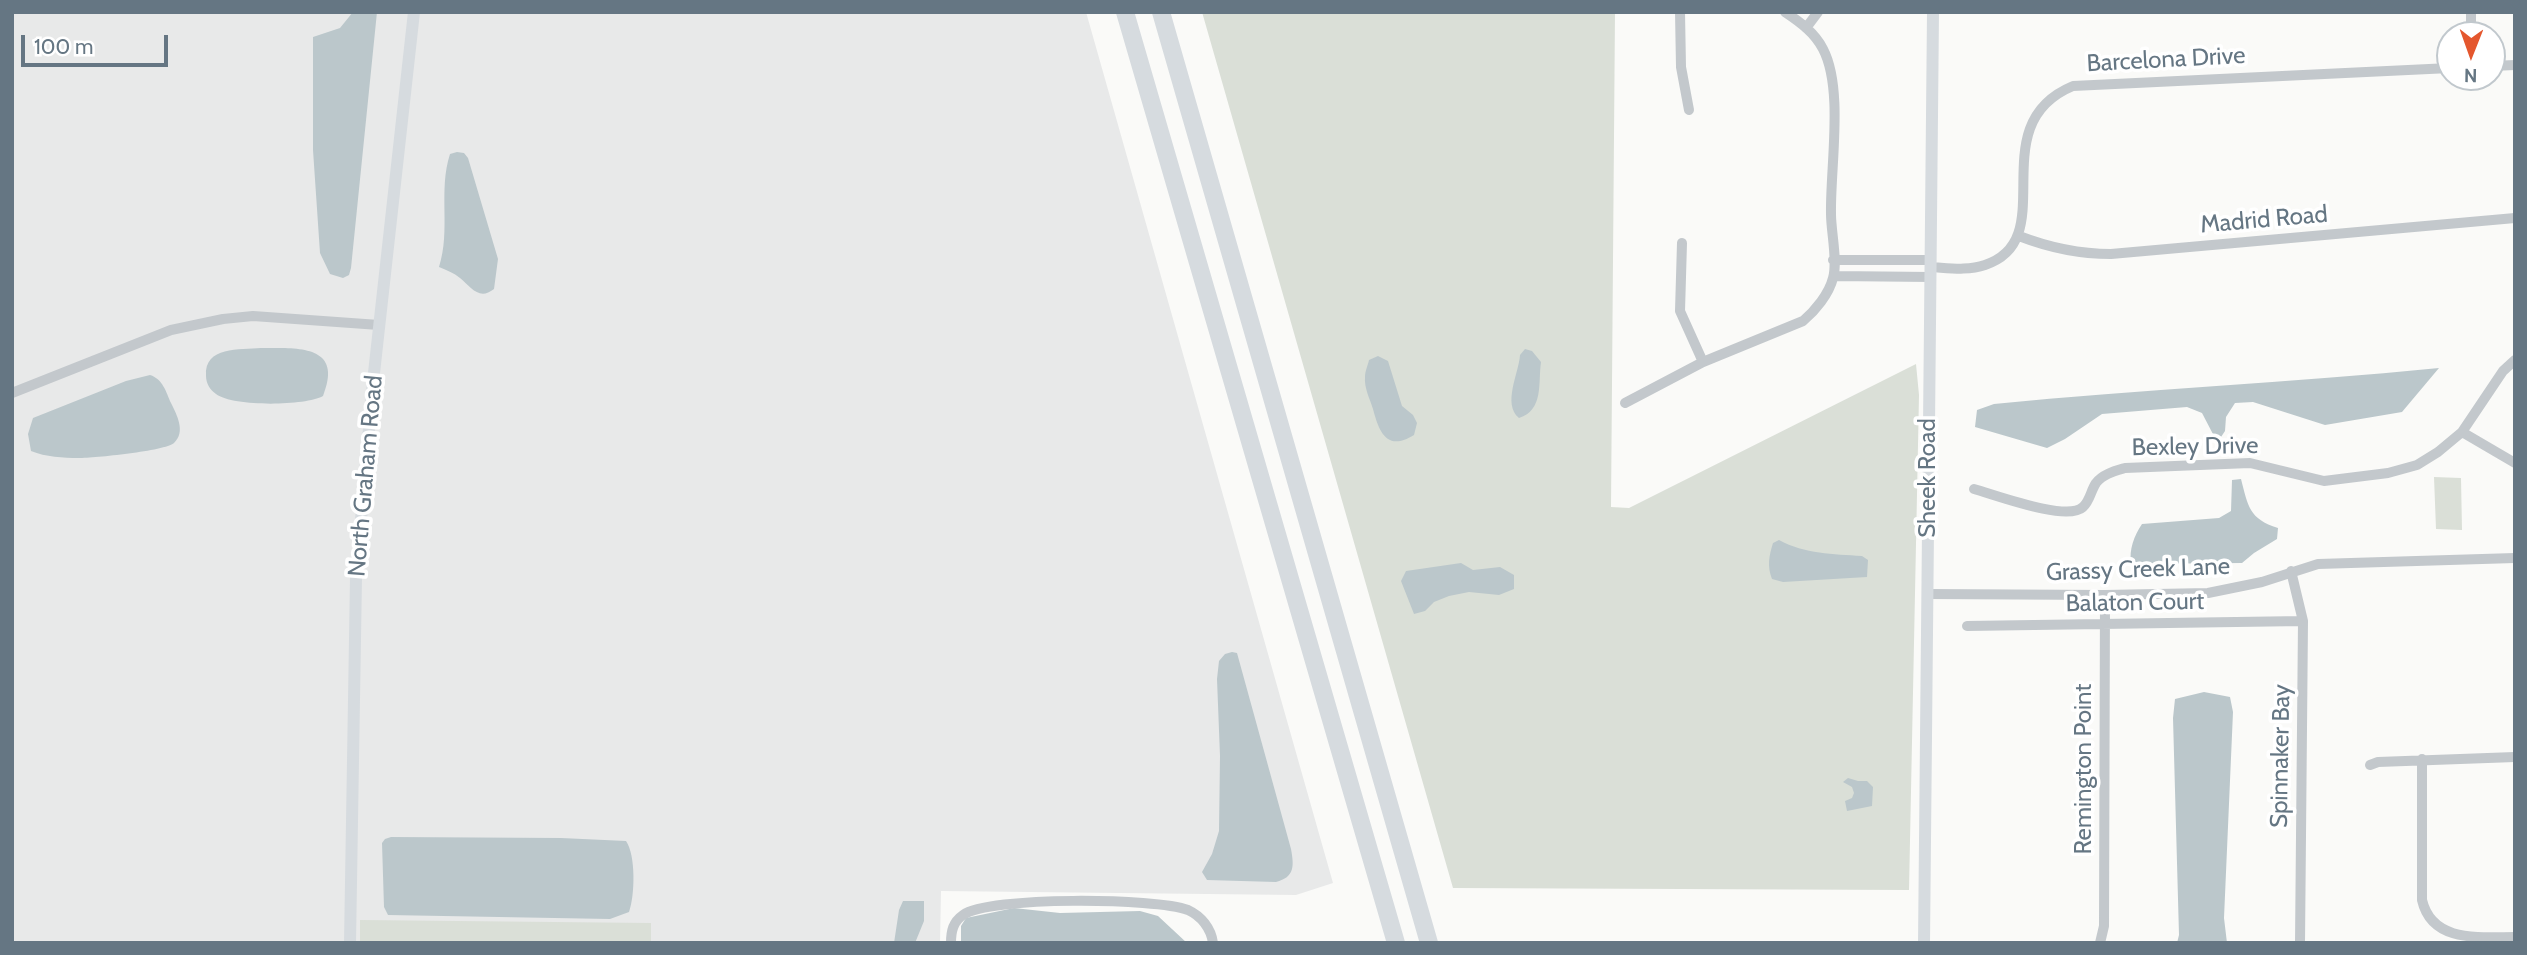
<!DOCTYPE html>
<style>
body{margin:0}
#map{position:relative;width:2527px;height:955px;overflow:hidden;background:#fafaf8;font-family:Cabin,sans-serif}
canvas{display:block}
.frame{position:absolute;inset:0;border:14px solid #657683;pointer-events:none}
.north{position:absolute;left:2436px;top:21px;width:70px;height:70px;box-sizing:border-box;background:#fff;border:2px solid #c1c8cd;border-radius:50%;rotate:181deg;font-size:19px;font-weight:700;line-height:28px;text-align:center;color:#657683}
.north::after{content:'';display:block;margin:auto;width:24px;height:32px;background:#e4572e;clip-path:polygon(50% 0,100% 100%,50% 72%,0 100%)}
.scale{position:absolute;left:21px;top:35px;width:147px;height:32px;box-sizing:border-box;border:4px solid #657683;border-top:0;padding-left:9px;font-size:21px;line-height:24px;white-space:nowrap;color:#657683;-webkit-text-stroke:5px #fff;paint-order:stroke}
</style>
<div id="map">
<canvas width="2527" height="955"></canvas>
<div class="frame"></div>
<div class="north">N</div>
<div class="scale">100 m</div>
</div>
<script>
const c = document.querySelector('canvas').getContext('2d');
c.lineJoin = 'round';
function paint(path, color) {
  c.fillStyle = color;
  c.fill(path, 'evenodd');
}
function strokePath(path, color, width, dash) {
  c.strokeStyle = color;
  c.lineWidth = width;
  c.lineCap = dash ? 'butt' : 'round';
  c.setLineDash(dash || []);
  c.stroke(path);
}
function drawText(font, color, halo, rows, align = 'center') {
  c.font = font + ' Cabin,sans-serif';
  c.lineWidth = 7;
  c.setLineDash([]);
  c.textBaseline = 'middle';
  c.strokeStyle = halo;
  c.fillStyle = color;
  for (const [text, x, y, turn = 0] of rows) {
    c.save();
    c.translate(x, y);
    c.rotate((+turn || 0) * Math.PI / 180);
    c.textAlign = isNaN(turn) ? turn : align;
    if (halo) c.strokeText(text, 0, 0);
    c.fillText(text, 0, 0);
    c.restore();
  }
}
paint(new Path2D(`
 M12 12H1086L1333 883 1296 895 941 891 940 943H12Z`), '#e8e9e9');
paint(new Path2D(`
 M1202 12H1615L1611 507 1629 508 1916 364 1919 395 1909 890 1453 888Z
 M2434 477 2461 478 2462 530 2436 529Z
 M360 920 651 923V943H360Z`), '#dadfd7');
paint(new Path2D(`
 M353 12H377L351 268 349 275 343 278 330 274 320 253 313 150V37L340 28Z
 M457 152 464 153 468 158 498 259 494 289C479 301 471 287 460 278 454 273 446 270 439 267 451 230 438 191 450 154Z
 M261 348C297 348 344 344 323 396 305 406 233 407 216 394 210 390 206 383 206 376 204 346 240 350 261 348Z
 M1525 349 1532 351 1541 362C1538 383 1544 410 1519 418 1502 404 1519 373 1520 355Z
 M1378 356 1388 361 1402 406 1413 415 1417 423 1414 435C1387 452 1379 432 1373 409 1370 399 1364 388 1365 377 1365 371 1368 365 1369 360Z
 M2439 368 2402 412 2325 425 2253 402 2235 403 2226 417 2225 431 2219 440 2215 438 2202 413 2187 407 2102 414 2065 439 2047 448 1975 427 1977 410 1994 404C2142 389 2291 383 2439 368Z
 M150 375C163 379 166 392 171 403 177 415 186 432 174 443 165 451 94 458 79 458 63 458 46 457 31 451L28 434 33 418 126 381Z
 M2241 479C2248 506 2249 519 2278 528L2277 539 2254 553 2242 563 2131 564C2129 549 2134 536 2142 524L2219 518 2231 511 2232 480Z
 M1779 540C1805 554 1833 554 1862 556L1868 560 1867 577 1783 582 1772 579C1767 566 1769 556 1773 543Z
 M1461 563 1473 570 1500 567 1514 575V589L1499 595 1469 592 1449 596 1434 602 1425 611 1414 614 1401 581 1406 571Z
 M1232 652 1237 653 1291 849C1294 866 1295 877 1276 882L1207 880 1202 872 1212 854 1219 831 1220 756 1217 679 1219 661 1225 654Z
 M2204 692 2230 697 2233 712 2224 918 2227 943H2177L2179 935 2173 718 2175 699Z
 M1848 778 1858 781H1867L1873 787 1872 806 1847 811 1845 801 1852 798 1854 793 1852 787 1843 782Z
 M391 837 561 838 626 841C636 855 635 896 629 912L610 919 388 915 384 907 382 843 385 839Z
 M903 901H924V921L915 943H894L899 910Z
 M1014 908 1060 913 1140 911 1158 916 1187 943H961V926L966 918Z`), '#bbc7cb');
strokePath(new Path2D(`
 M1680 12 1681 67 1689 110
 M2471 12V35
 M1806 28 1818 12
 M2492 66 2515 65
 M2019 236C2050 248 2078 254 2111 254L2515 218
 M1682 243 1680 311 1703 362
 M1833 260H1931
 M1931 267C1949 268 1968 271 1985 265 2064 239 1979 125 2073 86L2450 68
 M1834 276 1931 277
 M12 393 171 330 223 319 253 316 379 325
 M1625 403 1703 362 1803 321C1815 311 1829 294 1833 278 1838 262 1831 232 1831 214 1830 168 1844 89 1823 49 1815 33 1800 22 1785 12
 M2462 432 2515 463
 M1974 489C1996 495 2067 522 2083 507 2090 501 2091 490 2096 483 2103 474 2115 471 2125 468L2250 463 2324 481 2388 473 2417 465 2438 452 2462 432 2503 371 2515 360
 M2291 571 2303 621 2300 943
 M1928 594 2105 595 2208 593 2262 582 2318 564 2515 558
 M1967 626 2303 621
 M2422 759V900C2432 943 2479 937 2515 937
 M2370 765 2378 762 2515 757
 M951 943C951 931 953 922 963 915 989 896 1156 898 1188 910 1201 916 1211 928 1213 943
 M2100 943 2104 926 2105 595`), '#c3c8cc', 10);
strokePath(new Path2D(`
 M350 943 356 578 373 382 414 12
 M1924 943 1933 12`), '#d6dbdf', 12);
strokePath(new Path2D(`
 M1125 12 1396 943
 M1161 12 1429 943`), '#d6dbdf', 18);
drawText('24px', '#657683', '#fff', [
 ["Barcelona Drive",2166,60,-3],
 ["Madrid Road",2264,220,-5],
 ["Bexley Drive",2195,447,-1],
 ["North Graham Road",366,476,-85],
 ["Sheek Road",1928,478,-90],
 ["Grassy Creek Lane",2138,570,-2],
 ["Balaton Court",2135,603,-1],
 ["Spinnaker Bay",2281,756,-89],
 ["Remington Point",2084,769,-90]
]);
</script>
